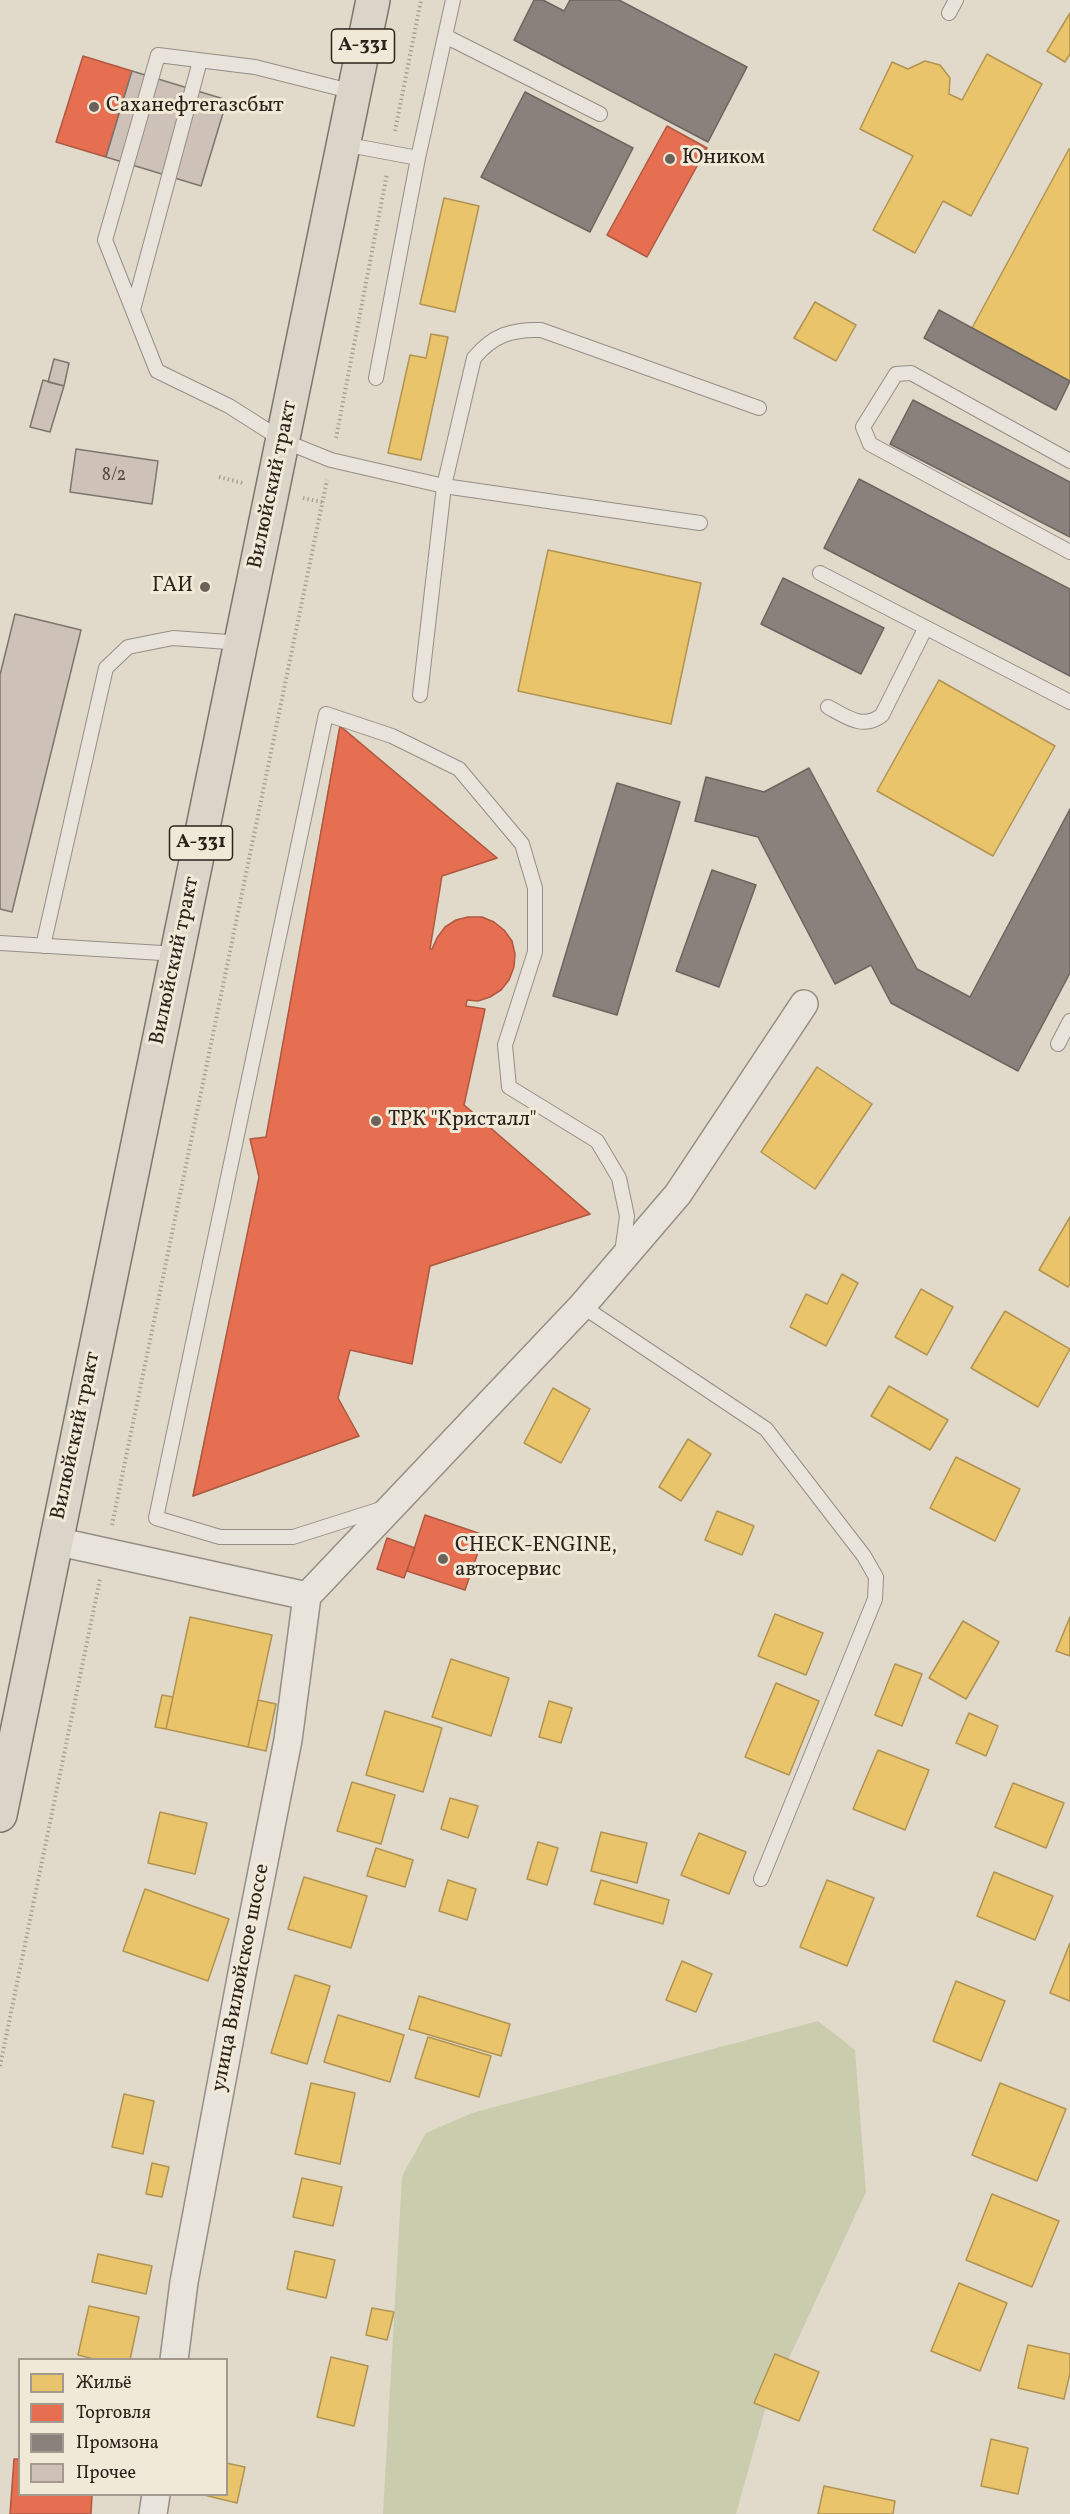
<!DOCTYPE html>
<meta charset="utf-8">
<style>
body{margin:0}
#map{position:relative;width:1070px;height:2514px;overflow:hidden;background:#e1dacb;font-family:Vollkorn,serif}
canvas{display:block}
.legend{position:absolute;left:18px;top:2358px;width:210px;height:138px;box-sizing:border-box;background:#f1e9d7;border:2px solid #a3998c;margin:0;padding:8px 10px;list-style:none;font-size:18px;color:#2d211b}
.legend li{display:flex;align-items:center;gap:12px;height:30px}
.legend b{width:30px;border:2px solid #a3998c}
</style>
<div id="map">
<canvas width="1070" height="2514"></canvas>
<ul class="legend">
<li><b style="height:16px;background:#e9c46a"></b>Жильё</li>
<li><b style="height:16px;background:#e76f51"></b>Торговля</li>
<li><b style="height:16px;background:#8a817c"></b>Промзона</li>
<li><b style="height:16px;background:#cec1b7"></b>Прочее</li>
</ul>
</div>
<script>
const c = document.querySelector('canvas').getContext('2d');
c.lineJoin = 'round';
function paint(path, color) {
  c.fillStyle = color;
  c.fill(path, 'evenodd');
}
function strokePath(path, color, width, dash) {
  c.strokeStyle = color;
  c.lineWidth = width;
  c.lineCap = dash ? 'butt' : 'round';
  c.setLineDash(dash || []);
  c.stroke(path);
}
function drawText(font, color, halo, rows, align = 'center') {
  c.font = font + ' Vollkorn,serif';
  c.lineWidth = 6;
  c.setLineDash([]);
  c.textBaseline = 'middle';
  c.strokeStyle = halo;
  c.fillStyle = color;
  for (const [text, x, y, turn = 0] of rows) {
    c.save();
    c.translate(x, y);
    c.rotate((+turn || 0) * Math.PI / 180);
    c.textAlign = isNaN(turn) ? turn : align;
    if (halo) c.strokeText(text, 0, 0);
    c.fillText(text, 0, 0);
    c.restore();
  }
}
paint(new Path2D(`
 M818 2021 855 2050 866 2192 765 2410 736 2514H383L402 2176 426 2133 472 2113Z`), '#c9cdad');
const homes = new Path2D(`
 M1070 13V54L1065 62 1047 51Z
 M987 54 1042 84 971 216 943 201 915 253 873 230 913 156 860 129 892 62 908 69 925 61 940 65 950 78 949 94 962 100Z
 M1069 149H1070V381L972 328Z
 M444 198 479 206 455 312 420 304Z
 M815 302 856 325 836 361 794 338Z
 M431 334 448 337 421 460 388 453 410 355 426 358Z
 M548 550 701 583 671 724 518 691Z
 M939 680 1055 746 993 856 877 791Z
 M340 726 497 858 306 917Z
 M817 1067 872 1104 815 1189 761 1152Z
 M464 1105 590 1214 430 1266Z
 M1070 1217V1284L1068 1287 1039 1270Z
 M842 1274 858 1283 826 1346 790 1327 806 1294 827 1304Z
 M921 1289 953 1307 927 1355 895 1337Z
 M1005 1311 1070 1349 1038 1407 971 1368Z
 M230 1319 359 1436 193 1496Z
 M889 1386 948 1420 930 1450 871 1416Z
 M553 1388 590 1409 561 1463 524 1443Z
 M688 1439 711 1454 681 1501 659 1487Z
 M956 1457 1020 1489 995 1541 930 1508Z
 M717 1511 754 1526 742 1555 705 1540Z
 M775 1614 823 1633 806 1675 758 1656Z
 M190 1617 272 1635 248 1747 166 1729Z
 M1070 1617V1656L1056 1651Z
 M963 1621 999 1642 966 1699 929 1678Z
 M451 1659 509 1678 491 1736 432 1717Z
 M895 1664 922 1674 902 1726 875 1715Z
 M776 1683 819 1701 789 1775 745 1757Z
 M162 1695 173 1697 166 1729 155 1727Z
 M258 1700 276 1704 266 1751 248 1747Z
 M549 1701 572 1708 561 1743 539 1737Z
 M385 1711 442 1728 423 1792 366 1775Z
 M969 1713 998 1726 986 1756 956 1743Z
 M878 1750 929 1770 905 1830 853 1809Z
 M352 1782 395 1795 381 1844 337 1831Z
 M1013 1783 1064 1803 1046 1848 995 1827Z
 M450 1798 478 1806 468 1838 441 1829Z
 M160 1812 207 1823 195 1874 148 1863Z
 M601 1832 647 1843 637 1883 591 1871Z
 M699 1833 746 1852 729 1894 681 1875Z
 M538 1842 558 1848 547 1885 527 1879Z
 M376 1848 413 1860 405 1887 367 1876Z
 M994 1872 1053 1896 1035 1940 977 1916Z
 M304 1877 367 1896 351 1948 288 1929Z
 M448 1880 476 1889 467 1920 439 1911Z
 M601 1880 669 1900 663 1924 594 1904Z
 M827 1880 874 1898 847 1966 800 1947Z
 M145 1889 229 1919 208 1981 123 1951Z
 M1070 1943V2001L1050 1993Z
 M682 1961 712 1974 696 2012 666 2000Z
 M295 1975 330 1986 307 2064 271 2053Z
 M956 1981 1005 2001 981 2061 933 2041Z
 M419 1996 510 2024 501 2056 409 2029Z
 M338 2015 404 2035 390 2082 324 2062Z
 M428 2037 491 2056 479 2097 415 2078Z
 M311 2083 355 2093 340 2164 295 2154Z
 M1000 2083 1066 2109 1037 2181 972 2155Z
 M124 2094 154 2101 143 2154 112 2147Z
 M152 2163 169 2167 162 2197 146 2194Z
 M302 2178 342 2187 333 2226 293 2217Z
 M992 2194 1059 2221 1032 2287 966 2260Z
 M295 2251 335 2260 326 2298 287 2289Z
 M98 2254 152 2266 146 2294 92 2282Z
 M959 2283 1007 2303 980 2371 931 2351Z
 M89 2306 139 2317 130 2360H98L78 2355Z
 M372 2308 394 2312 387 2340 366 2335Z
 M1028 2345 1070 2354V2373L1064 2399 1018 2388Z
 M775 2354 819 2372 799 2421 754 2403Z
 M331 2357 368 2366 354 2426 317 2417Z
 M991 2439 1028 2448 1018 2494 981 2486Z
 M226 2463 245 2467 237 2503 200 2494H226Z
 M824 2486 895 2501 893 2514H818Z`);
paint(homes, '#e9c46a');
strokePath(homes, '#b19352', 1.5);
const shops = new Path2D(`
 M83 56 132 71 106 157 56 142Z
 M667 126 707 148 647 257 607 235Z
 M340 726 497 858 442 876 430 949H432L437 938 445 927 456 920 468 917H482L494 922 504 930 512 941 515 954 514 967 509 980 501 990 490 997 478 1001 467 1000 466 1006 485 1009 464 1105 590 1214 430 1266 412 1364 350 1350 338 1398 359 1436 193 1496 259 1177 250 1139 266 1137Z
 M425 1515 484 1535 465 1590 407 1571Z
 M387 1538 415 1548 404 1578 377 1569Z
 M14 2459H20V2494H92L91 2514H10Z`);
paint(shops, '#e76f51');
strokePath(shops, '#af5841', 1.5);
const industry = new Path2D(`
 M534 0H543L564 11 570 0H619L747 67 708 142 514 40Z
 M525 92 633 148 590 232 481 177Z
 M939 310 1070 381 1056 410 924 338Z
 M913 400 1070 482V537L890 444Z
 M859 479 1070 589V676L824 548Z
 M783 578 884 628 861 674 761 624Z
 M809 768 917 969 970 997 1070 809V973L1018 1071 891 1003 871 965 835 984 758 837 695 821 706 777 764 792Z
 M617 783 680 802 617 1015 553 996Z
 M712 870 756 885 719 987 676 971Z`);
paint(industry, '#8a817c');
strokePath(industry, '#6e645f', 1.5);
const building = new Path2D(`
 M132 71 227 100 201 186 106 157Z
 M54 359 69 363 64 386 48 382Z
 M43 380 64 386 50 432 30 427Z
 M76 449 158 461 152 504 70 492Z
 M15 614 81 630 12 912 0 909V675Z`);
paint(building, '#cec1b7');
strokePath(building, '#7b756e', 1.5);
const service = new Path2D(`
 M949 13 956 0
 M445 36 600 114
 M354 92 255 67 158 55 105 240 157 371 229 406 284 441 331 460 444 486 700 523
 M343 144 418 158
 M133 310 200 61
 M376 378 418 158 453 0
 M1070 461 911 373 896 374 863 427 870 444 1070 552
 M820 573 1070 702
 M420 695 444 486 474 358C493 335 512 329 541 330L759 408
 M828 707C847 717 863 730 882 715L925 629
 M0 943 178 954
 M43 946 106 668 128 647 173 638 242 643
 M1058 1044 1070 1021
 M582 1306 766 1429 864 1556 876 1577 875 1599 761 1879
 M381 1509 293 1537H220L156 1518 326 714 392 736 459 769 522 844 535 888V952L505 1045 509 1087 597 1141 619 1178 627 1216 622 1253`);
const minor = new Path2D(`
 M55 1541 307 1596 582 1306 678 1194 804 1004
 M174 2360 184 2282 242 1973 288 1740 307 1596
 M153 2514 156 2494`);
const primary = new Path2D(`
 M0 1815 373 0`);
strokePath(service, '#948e85', 16);
strokePath(minor, '#948e85', 30);
strokePath(primary, '#7b756e', 36);
strokePath(new Path2D(`
 M395 131 421 0
 M336 438 387 174
 M219 477 243 483
 M303 498 322 502
 M112 1525 327 480
 M0 2066 100 1579`), '#a6a29b', 4, [1.5, 3]);
strokePath(service, '#e8e4dc', 14);
strokePath(minor, '#e8e4dc', 27);
strokePath(primary, '#dbd4c8', 33);
for (const [x, y, r, color] of [
 [94,107,6,"#6c6259"],
 [670,159,6,"#6c6259"],
 [205,587,6,"#6c6259"],
 [376,1121,6,"#6c6259"],
 [443,1559,6,"#6c6259"]
]) {
  const dot = new Path2D();
  dot.arc(x, y, r, 0, 2 * Math.PI);
  c.fillStyle = color;
  c.fill(dot);
  strokePath(dot, '#f1e9d7', 2);
}
drawText('18px', '#554942', null, [
 ["8/2",114,477]
]);
for (const [x, y, w] of [
 [363,46,63],
 [201,843,63]
]) {
  const box = new Path2D();
  box.roundRect(x - w / 2, y - 17, w, 34, 4.5);
  c.fillStyle = '#f1e9d7';
  c.fill(box);
  strokePath(box, '#2d211b', 1.5);
}
drawText('bold 20px', '#2d211b', null, [
 ["А-331",363,46],
 ["А-331",201,843]
]);
drawText('21px', '#2d211b', '#f1e9d7', [
 ["Саханефтегазсбыт",106,107],
 ["Юником",682,159],
 ["ГАИ",193,587,"right"],
 ["ТРК \"Кристалл\"",388,1121],
 ["CHECK-ENGINE,",455,1547],
 ["автосервис",455,1571]
], 'left');
drawText('21px', '#2d211b', '#f1e9d7', [
 ["Вилюйский тракт",274,485,-78],
 ["Вилюйский тракт",176,961,-78],
 ["Вилюйский тракт",77,1436,-78],
 ["улица Вилюйское шоссе",242,1978,-79]
]);
</script>
